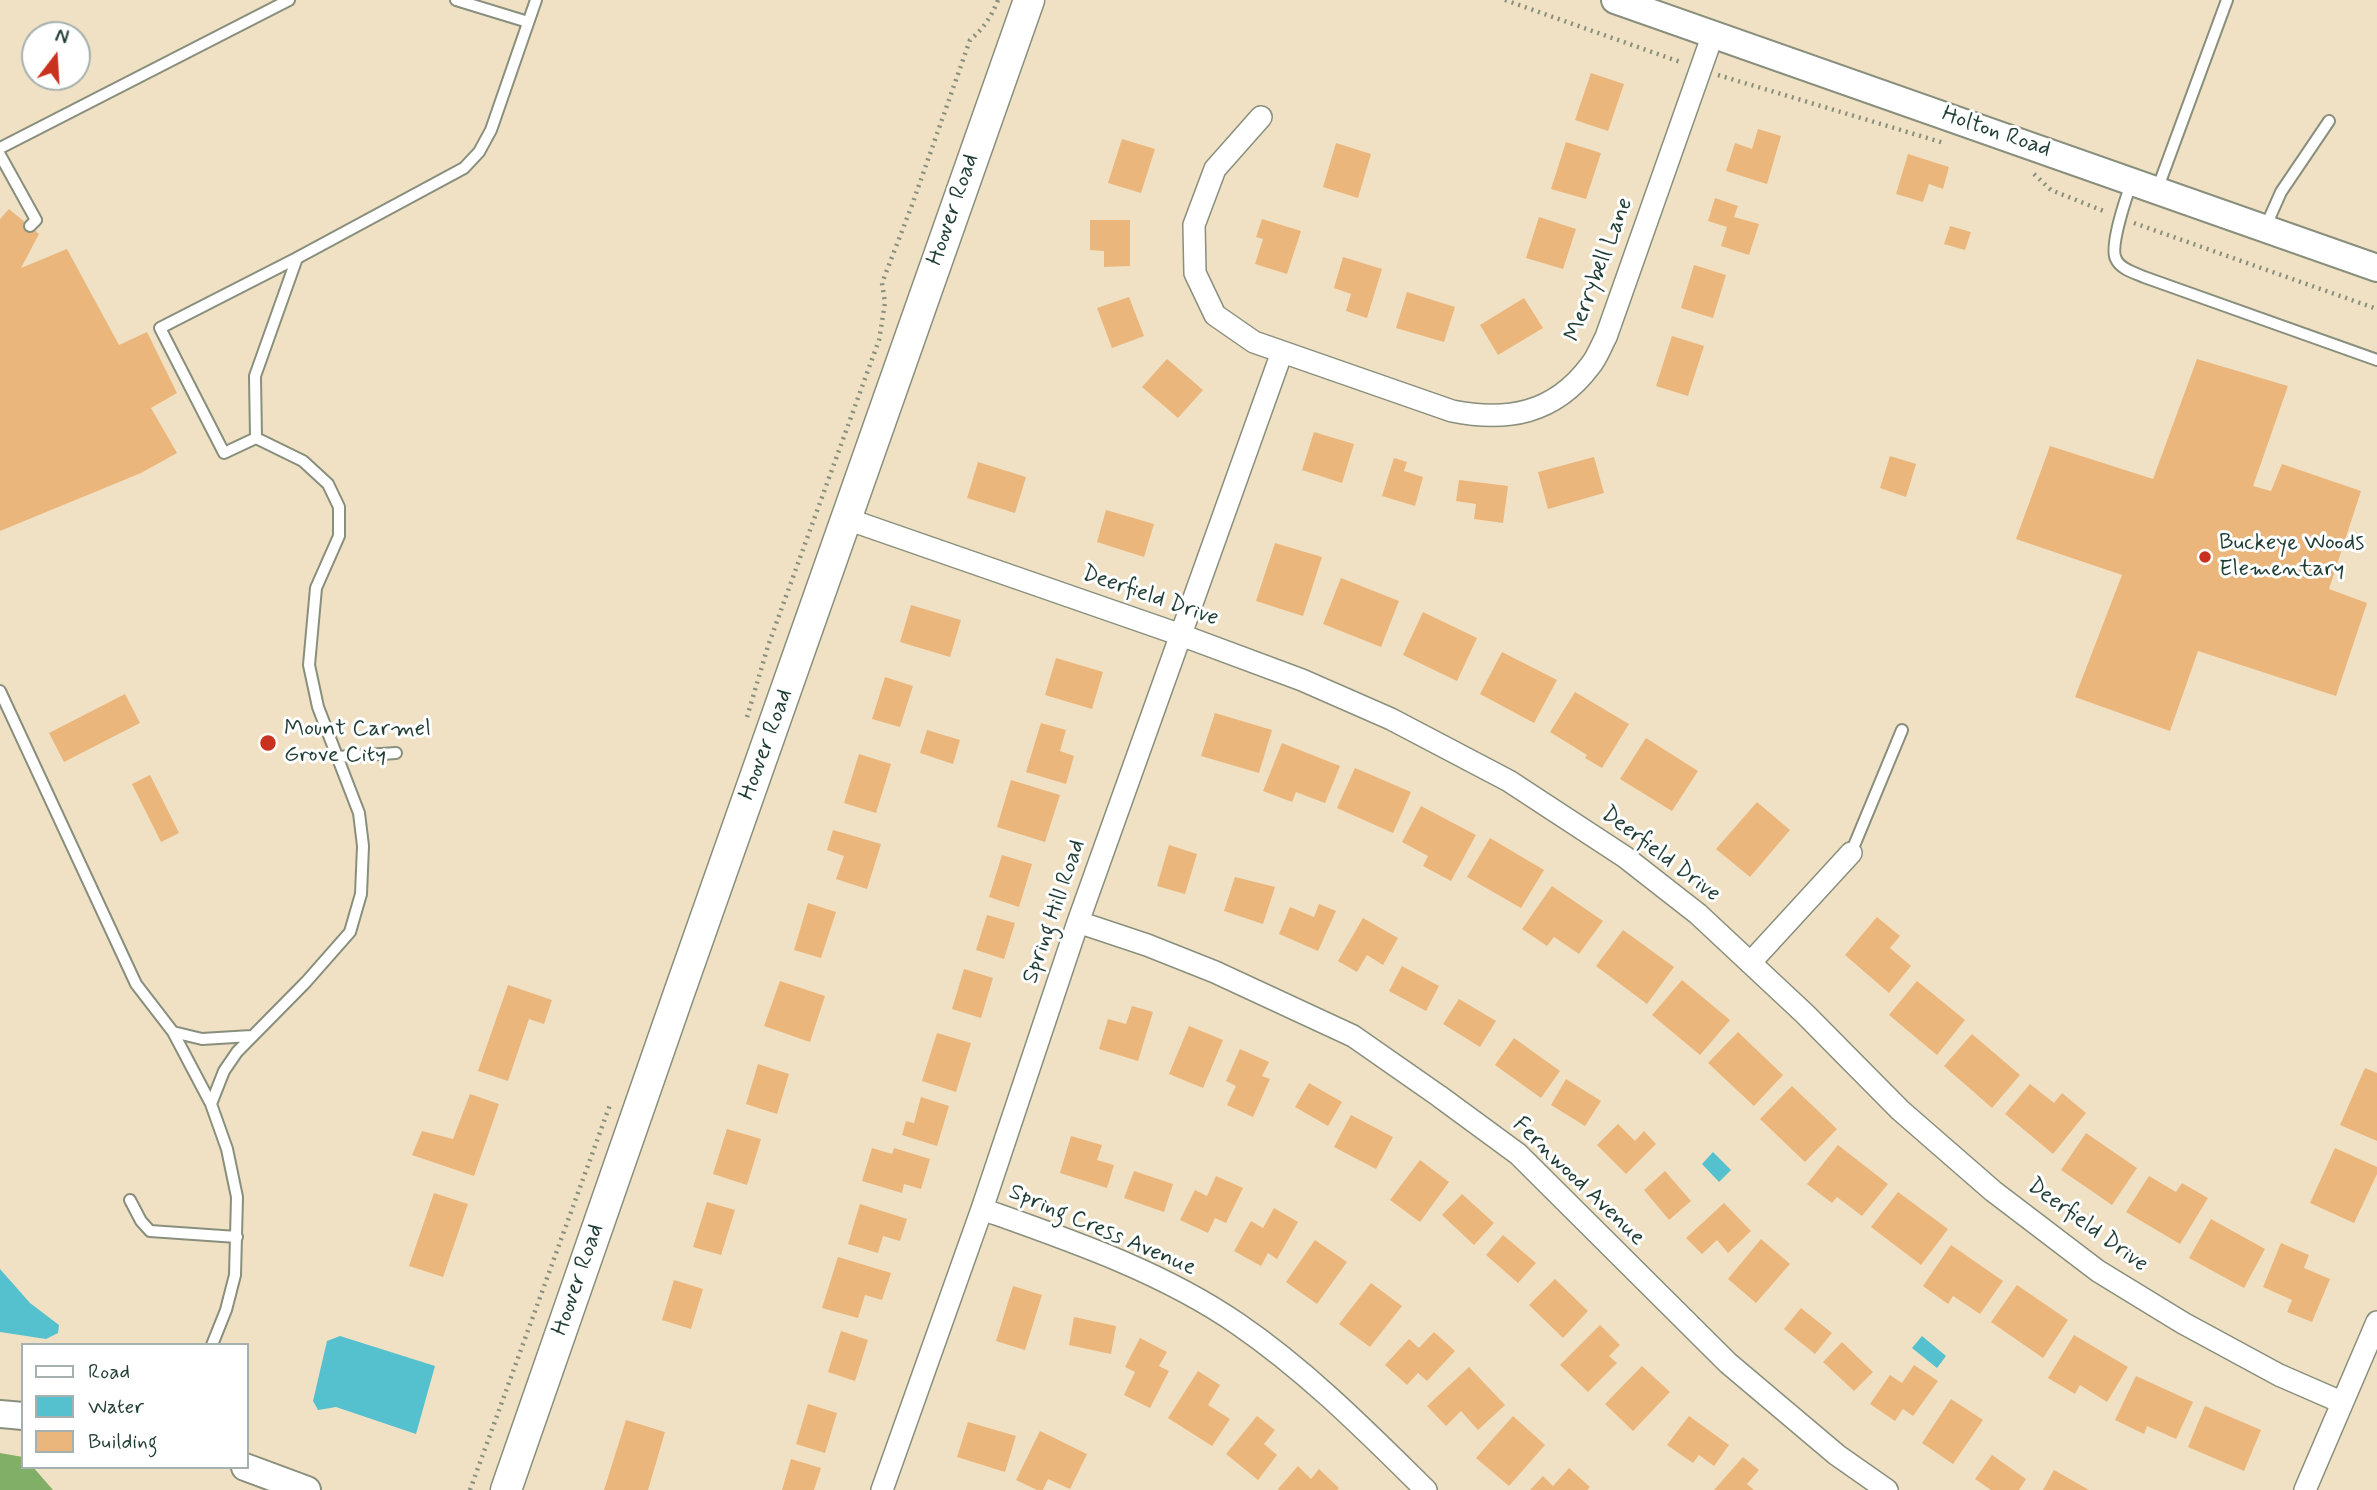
<!DOCTYPE html>
<style>
body{margin:0}
#map{position:relative;width:2377px;height:1490px;overflow:hidden;background:#f0e1c4;font-family:Mynerve,sans-serif}
canvas{display:block}
.legend{position:absolute;left:21px;top:1343px;width:228px;height:126px;box-sizing:border-box;background:#fff;border:2px solid #a5b1ae;margin:0;padding:9px 12px;list-style:none;font-size:21px;color:#1f3d34}
.legend li{display:flex;align-items:center;gap:14px;height:35px}
.legend b{width:35px;border:2px solid #a5b1ae}
.north{position:absolute;left:21px;top:21px;width:70px;height:70px;box-sizing:border-box;background:#fff;border:2px solid #a5b1ae;border-radius:50%;rotate:17deg;font-size:19px;font-weight:700;line-height:28px;text-align:center;color:#1f3d34}
.north::after{content:'';display:block;margin:auto;width:24px;height:32px;background:#c8321e;clip-path:polygon(50% 0,100% 100%,50% 72%,0 100%)}
</style>
<div id="map">
<canvas width="2377" height="1490"></canvas>
<ul class="legend">
<li><b style="height:9px;background:#fff"></b>Road</li>
<li><b style="height:19px;background:#55c1cf"></b>Water</li>
<li><b style="height:19px;background:#ebb67b"></b>Building</li>
</ul>
<div class="north">N</div>
</div>
<script>
const c = document.querySelector('canvas').getContext('2d');
c.lineJoin = 'round';
function paint(path, color) {
  c.fillStyle = color;
  c.fill(path, 'evenodd');
}
function strokePath(path, color, width, dash) {
  c.strokeStyle = color;
  c.lineWidth = width;
  c.lineCap = dash ? 'butt' : 'round';
  c.setLineDash(dash || []);
  c.stroke(path);
}
function drawText(font, color, halo, rows, align = 'center') {
  c.font = font + ' Mynerve,sans-serif';
  c.lineWidth = 6;
  c.setLineDash([]);
  c.textBaseline = 'middle';
  c.strokeStyle = halo;
  c.fillStyle = color;
  for (const [text, x, y, turn = 0] of rows) {
    c.save();
    c.translate(x, y);
    c.rotate((+turn || 0) * Math.PI / 180);
    c.textAlign = isNaN(turn) ? turn : align;
    if (halo) c.strokeText(text, 0, 0);
    c.fillText(text, 0, 0);
    c.restore();
  }
}
paint(new Path2D(`
 M0 1453 23 1457V1467H33L53 1490H0Z`), '#81af68');
paint(new Path2D(`
 M1713 1152 1731 1170 1719 1182 1702 1164Z
 M0 1269 30 1303 59 1325 58 1333 46 1339 0 1332Z
 M340 1336 435 1366 416 1434 336 1407 318 1410 313 1401 327 1341Z
 M1922 1336 1946 1356 1937 1368 1912 1348Z`), '#55c1cf');
paint(new Path2D(`
 M1591 73 1624 84 1608 131 1575 120Z
 M1758 129 1781 136 1767 184 1726 171 1735 143 1752 149Z
 M1122 139 1155 149 1141 193 1108 183Z
 M1566 142 1601 153 1586 199 1551 189Z
 M1336 143 1371 154 1358 198 1323 187Z
 M1908 154 1949 167 1943 189 1929 184 1923 202 1896 194Z
 M1715 198 1738 206 1734 217 1759 224 1749 255 1721 246 1727 227 1708 221Z
 M9 209 39 234 21 268 67 249 119 345 147 332 177 393 151 408 177 453 141 473 0 531V219Z
 M1539 217 1576 229 1563 269 1526 258Z
 M1262 219 1301 231 1287 274 1255 264 1263 239 1256 237Z
 M1090 220H1130V266L1104 267V251L1090 250Z
 M1950 226 1971 232 1965 250 1944 244Z
 M1343 257 1382 269 1367 318 1346 311 1351 294 1334 288Z
 M1694 265 1726 275 1713 318 1681 308Z
 M1407 292 1455 307 1444 342 1396 328Z
 M1129 297 1144 336 1112 348 1097 308Z
 M1524 298 1543 328 1498 355 1480 325Z
 M1672 336 1704 346 1688 396 1656 386Z
 M1167 359 1203 390 1178 418 1142 387Z
 M2197 359 2288 386 2253 486 2271 491 2282 464 2361 491 2329 589 2367 603 2336 696 2198 651 2170 731 2075 697 2122 575 2016 539 2050 446 2153 479Z
 M1314 432 1354 444 1342 483 1302 470Z
 M1890 456 1916 464 1906 497 1880 488Z
 M1594 457 1604 493 1548 509 1538 472Z
 M1394 458 1407 462 1404 471 1423 477 1415 506 1382 496Z
 M978 462 1026 477 1015 513 967 498Z
 M1459 480 1508 486 1503 523 1474 519 1476 504 1456 501Z
 M1106 510 1154 524 1144 557 1097 542Z
 M1275 543 1322 557 1303 616 1256 601Z
 M1341 578 1399 601 1381 647 1323 624Z
 M911 605 961 620 950 657 900 642Z
 M1423 612 1477 638 1457 681 1403 655Z
 M1502 652 1557 680 1534 723 1480 694Z
 M1056 658 1103 672 1092 709 1045 695Z
 M885 677 913 686 900 727 872 719Z
 M1575 692 1629 724 1602 768 1585 758 1587 755 1550 732Z
 M125 694 140 723 64 762 49 733Z
 M1215 713 1272 730 1259 773 1201 756Z
 M1041 723 1066 730 1060 751 1074 756 1066 784 1026 772Z
 M927 730 960 740 953 764 920 753Z
 M1646 738 1698 771 1672 811 1620 779Z
 M1282 743 1340 766 1325 803 1296 792 1292 802 1263 791Z
 M859 754 891 764 876 813 844 803Z
 M1355 768 1411 792 1393 833 1337 808Z
 M150 775 179 833 161 842 132 784Z
 M1011 780 1060 795 1045 842 997 827Z
 M1757 802 1790 830 1750 877 1716 849Z
 M1421 806 1476 835 1451 881 1423 866 1428 856 1402 842Z
 M833 830 881 844 867 889 836 879 844 856 827 850Z
 M1490 838 1544 870 1521 908 1467 877Z
 M1169 845 1197 854 1185 894 1157 886Z
 M1002 855 1032 864 1019 907 989 897Z
 M1235 877 1275 887 1263 924 1224 911Z
 M1552 886 1603 921 1579 954 1554 937 1547 946 1522 929Z
 M808 903 836 912 821 958 794 950Z
 M1319 904 1336 911 1318 951 1279 934 1290 907 1314 917Z
 M987 915 1015 923 1004 959 976 950Z
 M1877 917 1900 936 1890 948 1911 966 1889 993 1845 955Z
 M1363 918 1398 938 1383 965 1367 955 1357 972 1338 961Z
 M1623 930 1674 967 1647 1004 1596 966Z
 M1402 966 1439 986 1426 1011 1389 991Z
 M964 969 993 978 981 1018 952 1009Z
 M1682 980 1730 1020 1700 1055 1652 1015Z
 M780 981 825 996 810 1042 764 1026Z
 M1917 981 1965 1020 1937 1055 1889 1015Z
 M508 985 552 1000 544 1024 529 1019 508 1081 478 1071Z
 M1459 999 1496 1021 1480 1047 1443 1024Z
 M1132 1006 1153 1012 1138 1061 1099 1049 1108 1019 1126 1024Z
 M1189 1026 1223 1040 1203 1088 1169 1074Z
 M1738 1032 1783 1075 1754 1106 1708 1063Z
 M937 1033 971 1043 956 1092 922 1081Z
 M1972 1034 2020 1075 1992 1108 1944 1066Z
 M1514 1038 1560 1071 1541 1098 1495 1065Z
 M1240 1049 1269 1062 1262 1076 1270 1079 1253 1117 1227 1105 1236 1086 1226 1081Z
 M758 1064 789 1074 777 1114 746 1104Z
 M2365 1068 2377 1073V1141L2340 1125Z
 M1566 1079 1601 1101 1585 1126 1551 1105Z
 M1309 1083 1342 1102 1328 1126 1295 1107Z
 M2030 1084 2054 1103 2062 1093 2086 1113 2053 1154 2005 1114Z
 M1792 1086 1837 1129 1805 1162 1760 1119Z
 M470 1094 499 1104 474 1176 412 1155 422 1131 453 1139Z
 M921 1097 949 1106 937 1146 902 1135 906 1121 914 1123Z
 M1351 1115 1393 1137 1376 1169 1334 1147Z
 M1618 1124 1635 1141 1644 1131 1656 1144 1626 1174 1597 1145Z
 M727 1129 761 1139 747 1185 713 1174Z
 M2086 1133 2137 1168 2112 1205 2061 1170Z
 M1071 1136 1102 1145 1097 1160 1114 1165 1107 1188 1060 1173Z
 M1838 1145 1888 1184 1862 1216 1837 1197 1832 1203 1807 1184Z
 M872 1148 892 1154 894 1148 930 1159 921 1189 904 1184 902 1193 862 1181Z
 M2335 1148 2377 1167V1174L2354 1223 2310 1203Z
 M1420 1160 1449 1182 1420 1222 1390 1200Z
 M1134 1171 1173 1184 1164 1212 1124 1198Z
 M1665 1171 1691 1201 1669 1220 1644 1190Z
 M1216 1176 1243 1188 1226 1223 1215 1218 1208 1233 1180 1220 1195 1190 1207 1196Z
 M2149 1176 2176 1192 2182 1183 2208 1198 2180 1244 2126 1212Z
 M1898 1192 1948 1229 1921 1265 1871 1227Z
 M434 1193 468 1204 443 1277 409 1266Z
 M1462 1194 1494 1223 1474 1245 1442 1215Z
 M707 1202 735 1210 721 1255 693 1247Z
 M1724 1203 1751 1231 1728 1253 1717 1240 1702 1254 1686 1238Z
 M860 1204 907 1219 900 1241 883 1236 878 1253 848 1244Z
 M1274 1208 1298 1222 1277 1259 1268 1253 1261 1266 1234 1251 1251 1221 1263 1228Z
 M2211 1219 2265 1249 2244 1288 2189 1258Z
 M1503 1235 1536 1263 1518 1283 1486 1255Z
 M1761 1239 1790 1264 1756 1303 1728 1279Z
 M1315 1240 1347 1262 1317 1304 1286 1282Z
 M2281 1243 2309 1255 2304 1268 2330 1279 2312 1322 2287 1312 2292 1300 2263 1287Z
 M1951 1245 2003 1281 1980 1314 1953 1296 1948 1304 1923 1286Z
 M838 1257 891 1273 882 1300 865 1295 858 1318 822 1308Z
 M1555 1279 1588 1311 1563 1338 1529 1305Z
 M674 1280 703 1289 691 1329 662 1320Z
 M1371 1283 1402 1306 1370 1347 1339 1324Z
 M2017 1285 2068 1320 2043 1358 1991 1322Z
 M1013 1286 1042 1295 1025 1350 996 1341Z
 M1801 1308 1832 1333 1815 1354 1784 1329Z
 M1074 1317 1116 1326 1111 1354 1069 1345Z
 M1600 1325 1620 1345 1609 1356 1617 1363 1588 1392 1560 1365Z
 M841 1331 868 1340 855 1381 828 1372Z
 M1434 1332 1455 1351 1427 1381 1418 1373 1407 1385 1385 1365 1409 1339 1419 1348Z
 M2074 1335 2128 1367 2107 1402 2080 1385 2075 1394 2048 1378Z
 M1140 1338 1167 1352 1159 1366 1169 1371 1150 1408 1124 1395 1135 1372 1125 1367Z
 M1842 1342 1873 1372 1854 1391 1823 1362Z
 M1914 1365 1938 1381 1913 1416 1903 1409 1895 1421 1870 1404 1890 1375 1902 1383Z
 M1642 1366 1670 1392 1633 1431 1605 1404Z
 M1469 1367 1505 1405 1478 1430 1461 1411 1446 1426 1427 1406Z
 M1198 1371 1220 1385 1208 1405 1230 1419 1212 1446 1168 1418Z
 M2136 1376 2193 1402 2176 1439 2147 1426 2144 1434 2115 1420Z
 M1951 1399 1983 1420 1953 1464 1922 1443Z
 M808 1404 837 1413 825 1453 796 1444Z
 M2205 1406 2261 1430 2244 1471 2188 1447Z
 M1257 1416 1275 1430 1264 1444 1277 1455 1258 1480 1226 1454Z
 M1513 1416 1545 1445 1509 1486 1476 1458Z
 M1689 1416 1729 1445 1714 1466 1699 1455 1693 1463 1667 1445Z
 M626 1420 665 1432 648 1490H604Z
 M968 1422 1016 1436 1005 1472 957 1457Z
 M1040 1431 1087 1454 1070 1489 1048 1479 1043 1490H1037L1016 1480Z
 M1992 1455 2026 1479 2019 1490H1991L1975 1479Z
 M1743 1457 1759 1470 1747 1484 1754 1490H1714Z
 M791 1459 821 1468 814 1490H782Z
 M1298 1466 1311 1479 1319 1469 1339 1488 1337 1490H1279L1278 1489Z
 M1569 1468 1590 1487 1587 1490H1530L1543 1476 1553 1486Z
 M2054 1470 2089 1490H2043Z`), '#ebb67b');
const service = new Path2D(`
 M456 0 528 22
 M0 148 289 0
 M0 155 36 220 30 226
 M2132 181C2127 195 2109 247 2116 259 2120 269 2135 273 2144 277L2377 360
 M2157 190 2227 0
 M2265 228 2281 192 2329 121
 M256 438 224 453 160 328 297 258
 M0 691 136 984 173 1032 211 1104 227 1149 237 1197 235 1275 226 1310 212 1345
 M337 757 396 753
 M1851 853 1902 730
 M173 1032 202 1039 251 1036
 M211 1104 224 1071 237 1052 306 982 350 932 361 894 363 846 359 813 318 707 309 665 316 588 339 536V507L328 484 303 461 256 438 255 376 297 258 464 168 479 152 491 130 536 0
 M130 1200 141 1221 150 1231 237 1237`);
const minor = new Path2D(`
 M1261 117 1215 169 1194 225 1195 273 1215 315 1254 342 1452 411C1507 422 1554 414 1590 366 1597 358 1601 346 1606 337L1713 34
 M847 519 1181 635 1302 680 1391 719 1509 781 1625 857 1698 914 1805 1014 1900 1110 1993 1191 2098 1271 2183 1323 2279 1375 2341 1402
 M1078 922 1147 945 1215 972 1353 1036 1439 1096 1518 1154 1728 1363 1837 1455 1887 1490
 M1750 963 1851 853
 M982 1209C1069 1240 1161 1271 1238 1324 1308 1372 1366 1431 1426 1490
 M882 1490 982 1209 1078 922 1282 352
 M2305 1490 2377 1322`);
const tertiary = new Path2D(`
 M1615 0 2377 268
 M0 1414 23 1416
 M245 1467 307 1490`);
const secondary = new Path2D(`
 M506 1490 678 996 1029 0`);
strokePath(service, '#888f7c', 14);
strokePath(minor, '#888f7c', 24);
strokePath(tertiary, '#888f7c', 30);
strokePath(secondary, '#888f7c', 33);
strokePath(new Path2D(`
 M1505 0 1683 63
 M1718 75 1944 143
 M2034 174 2051 190 2106 212
 M2134 223 2377 309
 M747 717 768 646 879 340 885 303 882 283 912 205 970 40C984 28 991 17 998 0
 M470 1490 611 1102`), '#888f7c', 4.5, [2, 5]);
strokePath(service, '#fff', 10);
strokePath(minor, '#fff', 21);
strokePath(tertiary, '#fff', 26);
strokePath(secondary, '#fff', 30);
for (const [x, y, r, color] of [
 [2205,557,7,"#c8321e"],
 [268,743,9,"#c8321e"]
]) {
  const dot = new Path2D();
  dot.arc(x, y, r, 0, 2 * Math.PI);
  c.fillStyle = color;
  c.fill(dot);
  strokePath(dot, '#fff', 2.5);
}
drawText('23px', '#1f3d34', '#fff', [
 ["Holton Road",1996,133,19],
 ["Hoover Road",954,210,-71],
 ["Merrybell Lane",1600,270,-69],
 ["Deerfield Drive",1150,597,19],
 ["Hoover Road",767,745,-70],
 ["Deerfield Drive",1660,855,37],
 ["Spring Hill Road",1055,912,-71],
 ["Fernwood Avenue",1578,1182,44],
 ["Deerfield Drive",2087,1226,36],
 ["Spring Cress Avenue",1102,1231,23],
 ["Hoover Road",579,1280,-71]
]);
drawText('23px', '#1f3d34', '#fff', [
 ["Buckeye Woods",2219,544],
 ["Elementary",2219,570],
 ["Mount Carmel",284,730],
 ["Grove City",284,756]
], 'left');
</script>
